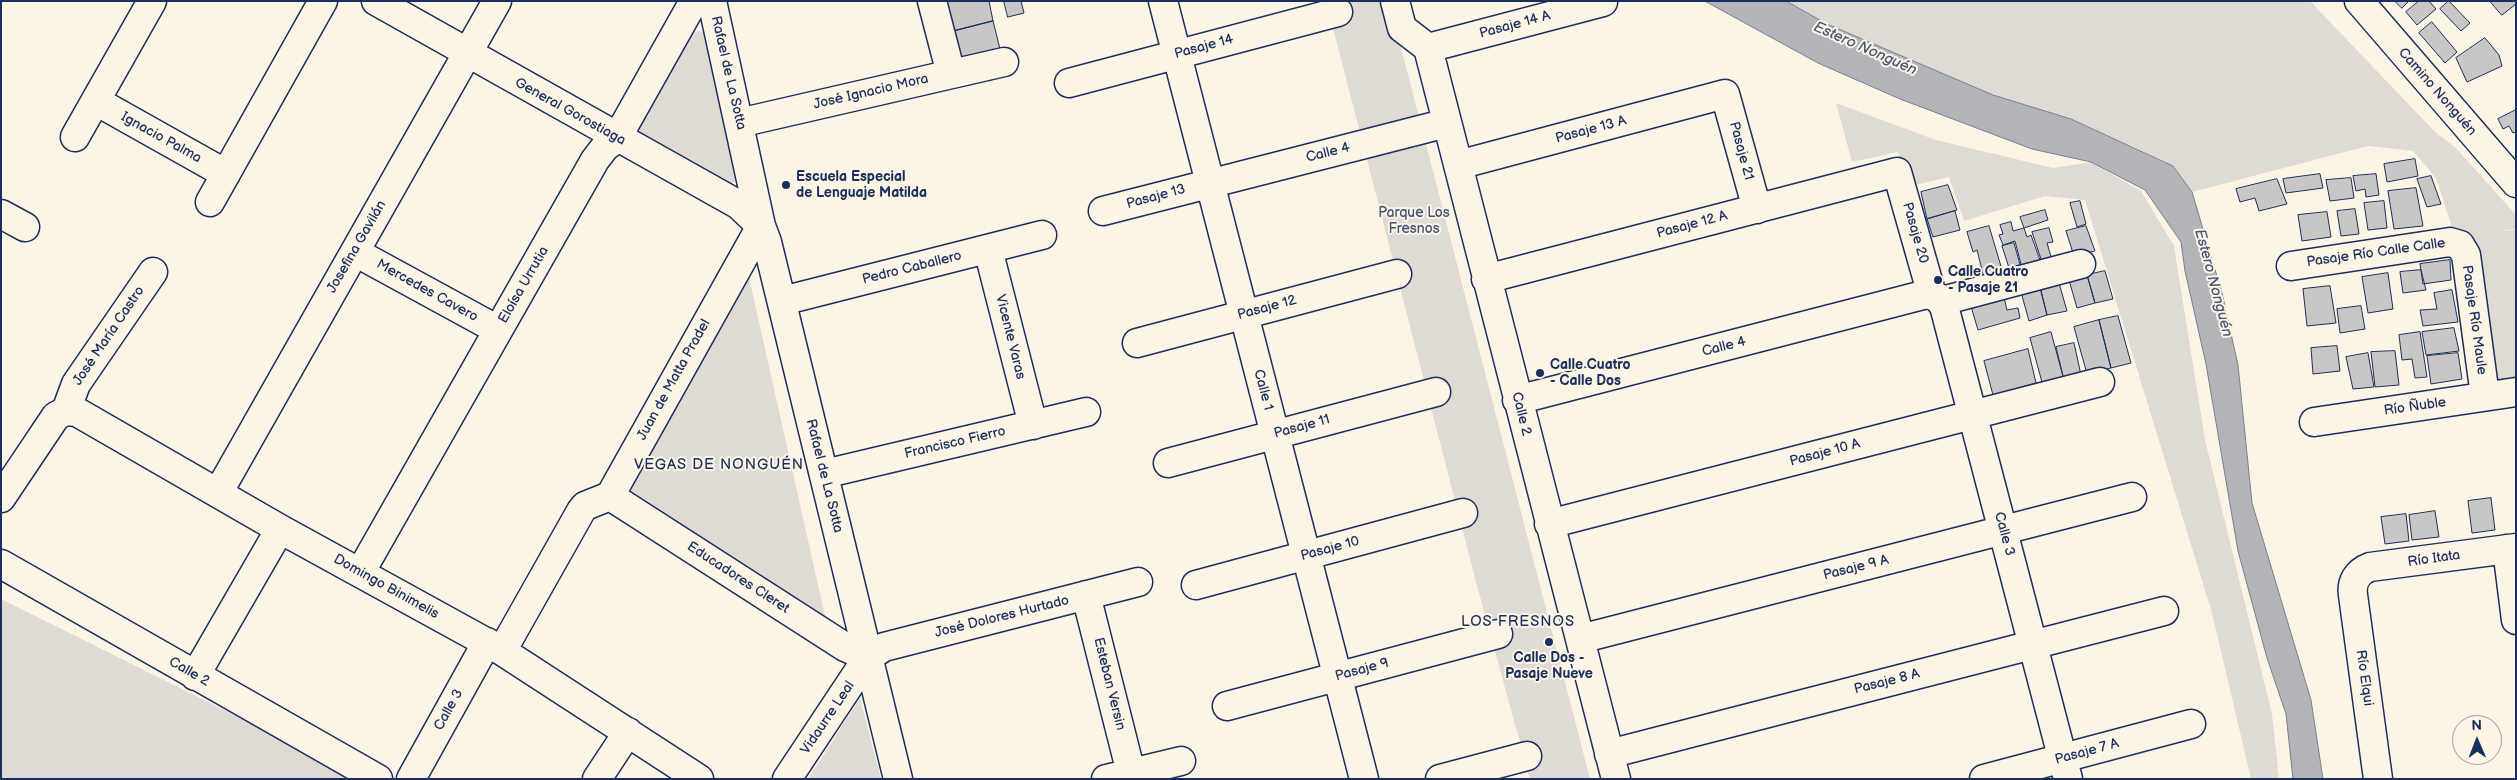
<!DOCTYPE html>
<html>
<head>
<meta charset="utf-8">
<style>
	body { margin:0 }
	#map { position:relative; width:2517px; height:780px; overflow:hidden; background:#fcf5e5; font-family:"Balsamiq Sans",sans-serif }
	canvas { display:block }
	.frame { position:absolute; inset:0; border:2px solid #1b2f5e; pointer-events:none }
	.north { position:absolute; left:2452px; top:715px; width:50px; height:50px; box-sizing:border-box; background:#fcf5e5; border:1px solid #a2a6af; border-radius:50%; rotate:359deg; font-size:14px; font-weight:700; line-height:20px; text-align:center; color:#1b2f5e }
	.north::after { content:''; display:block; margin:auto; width:18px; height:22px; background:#1b2f5e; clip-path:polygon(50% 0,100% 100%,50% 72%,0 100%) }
</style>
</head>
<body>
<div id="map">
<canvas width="2517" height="780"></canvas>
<div class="frame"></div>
<div class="north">N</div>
</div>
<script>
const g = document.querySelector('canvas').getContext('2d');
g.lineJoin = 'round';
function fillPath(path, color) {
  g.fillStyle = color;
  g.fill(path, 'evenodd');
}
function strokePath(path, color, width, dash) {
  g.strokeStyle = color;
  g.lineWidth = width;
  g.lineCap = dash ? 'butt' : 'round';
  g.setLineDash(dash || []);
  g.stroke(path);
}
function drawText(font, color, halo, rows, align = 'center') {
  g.font = font + ' "Balsamiq Sans",sans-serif';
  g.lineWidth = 4;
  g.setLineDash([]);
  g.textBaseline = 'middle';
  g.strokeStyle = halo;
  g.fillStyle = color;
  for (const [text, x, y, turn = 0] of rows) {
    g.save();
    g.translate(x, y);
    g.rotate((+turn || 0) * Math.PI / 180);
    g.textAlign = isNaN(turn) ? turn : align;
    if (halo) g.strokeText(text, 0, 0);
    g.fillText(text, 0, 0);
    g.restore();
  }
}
const green = new Path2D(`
	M1326,1H1389L1590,779H1530L1476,582Z
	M1786,1H2310L2435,132L2456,148L2516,215V229L2498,231L2516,230V383L2496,382L2471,237L2468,233H2454L2436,178L2413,151L2368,146L2192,192L2173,166L2138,149L2071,119L1993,95L1827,24Z
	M701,31L708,37L740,177L728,186L638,135L635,125L690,33Z
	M1836,103L1936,140L2053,168L2091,162L2141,191L2174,246L2205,440L2272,714L2279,779H2251L2212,613L2085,200L2045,196L1964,221L1949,177L1907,187L1898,152L1852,162Z
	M748,273L827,625L625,492Z
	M1,599L363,779H1Z
	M860,698L881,779H808Z`);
const water = new Path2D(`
	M1705,1H1786L1827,24L1993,95L2071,119L2173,166L2192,192L2222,293L2238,365L2252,503L2311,700L2323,779H2293L2286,714L2267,658L2238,551L2206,364L2185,271L2181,242L2145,190L2091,162L2032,149L1900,99L1818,63Z`);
const building = new Path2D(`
	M946,1H989L993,21L954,31Z
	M1004,1H1021L1024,13L1008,17Z
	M2395,1H2409L2402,8Z
	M2419,1H2429L2436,9L2417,25L2406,12Z
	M2449,1L2470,23L2461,31L2440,9Z
	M2490,1H2516V4L2502,15Z
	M993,21L1000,49L961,59L954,31Z
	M2432,22L2457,52L2445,63L2419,33Z
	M2485,38L2499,55L2502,66L2467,82L2456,58Z
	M2516,110V132L2513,133L2509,126L2503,129L2498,119Z
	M2415,159L2418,176L2387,182L2384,164Z
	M2320,174L2323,188L2286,193L2283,179Z
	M2376,174L2379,195L2366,197L2365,189L2356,191L2353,176Z
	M2431,176L2441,204L2427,207L2417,179Z
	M2351,178L2354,198L2330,201L2326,180Z
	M2277,179L2287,204L2259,211L2255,198L2240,202L2236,189Z
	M1948,185L1957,210L1927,219L1921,192Z
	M2416,188L2423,226L2394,229L2388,191Z
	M2080,201L2086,224L2077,227L2070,203Z
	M2384,201L2387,228L2368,230L2364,203Z
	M2355,209L2359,234L2341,236L2337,211Z
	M2045,210L2048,220L2024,228L2020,217Z
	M1955,211L1960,230L1933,237L1927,219Z
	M2327,212L2331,237L2302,241L2298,215Z
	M2011,222L2013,231L2024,228L2027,237L2031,235L2041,263L2022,268L2015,241L2003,245L1999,235L2003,234L2000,225Z
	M1989,226L2003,273L1984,278L1977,250L1973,252L1967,232Z
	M2086,226L2095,251L2074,256L2066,231Z
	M2049,228L2053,242L2047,243L2052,260L2042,262L2032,232Z
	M2014,243L2021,268L2010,271L2002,246Z
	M2450,260L2451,280L2423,284L2420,264Z
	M2421,270L2426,290L2403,293L2400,272Z
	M2105,271L2113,299L2095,303L2087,275Z
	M2388,273L2393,309L2368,313L2362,277Z
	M2087,275L2095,303L2077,308L2069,280Z
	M2059,283L2067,311L2047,315L2040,287Z
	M2330,286L2336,323L2307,326L2303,289Z
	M2040,287L2047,315L2029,321L2021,292Z
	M2452,290L2458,322L2423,326L2420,310L2437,309L2434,293Z
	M2003,293L2007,310L2018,308L2020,318L1978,330L1970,303Z
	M2361,306L2365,329L2340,333L2337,309Z
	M2118,316L2131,363L2111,368L2099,320Z
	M2099,320L2111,368L2087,374L2074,327Z
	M2454,328L2459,351L2426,355L2422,332Z
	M2051,332L2064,380L2043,386L2030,338Z
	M2420,332L2427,377L2415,378L2412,359L2402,360L2399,335Z
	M2074,343L2081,375L2064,380L2056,347Z
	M2337,346L2340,371L2313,374L2311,348Z
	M2028,349L2036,383L1993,395L1984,361Z
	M2395,351L2399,385L2375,387L2371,352Z
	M2368,353L2374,387L2353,389L2346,357Z
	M2458,353L2462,379L2431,384L2427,356Z
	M2491,498L2495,530L2472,533L2468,501Z
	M2435,511L2439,537L2412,540L2409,515Z
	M2406,514L2409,541L2385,544L2381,517Z`);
const minor = new Path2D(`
	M376,1L739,205L761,226
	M712,1L761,226L767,242L898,779
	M932,1L951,74
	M1163,1L1364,779
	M1395,1L1402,28L1428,48
	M1428,48L1616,779
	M1428,48L1603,2
	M1069,83L1338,12
	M96,101L226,174
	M739,123L1004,62
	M75,137L152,1
	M1458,165L1725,94L1757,209
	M210,202L323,1
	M1103,211L1447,123
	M1,214L25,227
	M988,249L1033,425
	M355,252L498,330
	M2291,266L2450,242L2460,245L2466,255L2485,396
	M1486,279L1897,172L1932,295
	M782,301L1042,235
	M1942,301L2081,264
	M1137,343L1397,274
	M1517,400L1927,294L1937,297L1944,306L2068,779
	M66,411L76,384L153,272
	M2314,422L2516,392
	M1168,463L1436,392
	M824,474L1086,412
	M218,493L497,1
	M610,496L845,647L868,657
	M1,498L56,416L66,411L77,412L280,529L502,651L699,779
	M1549,524L2100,382
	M2507,549L2516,620
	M1,564L378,779
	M360,573L595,160L605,147L617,138L694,1
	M1196,585L1463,513
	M1086,595L1131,773
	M1580,639L2132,497
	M502,651L581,511L585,506L610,496L761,226
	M195,676L280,529
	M1227,706L1498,634
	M1609,754L2164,611
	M411,779L487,642
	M597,779L628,732
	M787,779L868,657L884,647L1138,582
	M1106,779L1181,761
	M1440,779L1527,756
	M1984,779L2191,724
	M2378,779L2353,595C2351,582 2357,572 2370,567L2516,548`);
const major = new Path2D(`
	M2359,1L2516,183`);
const markers = [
	[786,185,5,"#1b2f5e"],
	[1938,280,5,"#1b2f5e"],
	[1540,373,5,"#1b2f5e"],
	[1549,642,5,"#1b2f5e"]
];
const streetNames = [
	["Pasaje 14 A",1515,25,-15],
	["Pasaje 14",1204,47,-15],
	["Rafael de La Sotta",728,73,77],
	["José Ignacio Mora",871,92,-13],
	["Camino Nonguén",2437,92,49],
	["General Gorostiaga",570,112,29],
	["Pasaje 13 A",1591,130,-15],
	["Ignacio Palma",161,138,29],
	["Pasaje 21",1741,151,75],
	["Calle 4",1328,153,-14],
	["Pasaje 13",1156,197,-15],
	["Pasaje 12 A",1692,225,-15],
	["Pasaje 20",1915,233,74],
	["Josefina Gavilán",357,247,-60],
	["Pasaje Río Calle Calle",2376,253,-8],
	["Pedro Caballero",912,268,-14],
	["Eloísa Urrutia",524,285,-60],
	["Mercedes Cavero",427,291,29],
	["Pasaje 12",1267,308,-15],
	["Pasaje Río Maule",2474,320,82],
	["José María Castro",109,336,-56],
	["Vicente Varas",1010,337,76],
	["Calle 4",1724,347,-14],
	["Juan de Matta Pradel",674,380,-61],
	["Calle 1",1263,390,75],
	["Río Ñuble",2415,407,-8],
	["Calle 2",1521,414,76],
	["Pasaje 11",1302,427,-15],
	["Francisco Fierro",955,443,-13],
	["Pasaje 10 A",1825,453,-15],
	["Rafael de La Sotta",824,476,76],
	["Calle 3",2004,534,75],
	["Pasaje 10",1330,549,-15],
	["Río Itata",2434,559,-8],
	["Pasaje 9 A",1856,568,-14],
	["Educadores Cleret",738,578,33],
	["Domingo Binimelis",386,587,29],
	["José Dolores Hurtado",1002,617,-14],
	["Pasaje 9",1362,670,-15],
	["Calle 2",189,672,30],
	["Río Elqui",2364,678,82],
	["Pasaje 8 A",1887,682,-14],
	["Esteban Versin",1109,684,76],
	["Calle 3",449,710,-61],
	["Vidaurre Leal",828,718,-56],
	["Pasaje 7 A",2087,752,-15]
];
const poiNames = [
	["Escuela Especial",796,177],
	["de Lenguaje Matilda",796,193],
	["Calle Cuatro",1948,272],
	["- Pasaje 21",1948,288],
	["Calle Cuatro",1550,365],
	["- Calle Dos",1550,381],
	["Calle Dos -",1549,658,"center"],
	["Pasaje Nueve",1549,674,"center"]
];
const parkNames = [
	["Parque Los",1414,213],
	["Fresnos",1414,229]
];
const waterNames = [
	["Estero Nonguén",1865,49,24],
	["Estero Nonguén",2213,283,75]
];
const neighbourhoodNames = [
	["VEGAS DE NONGUÉN",719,465],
	["LOS FRESNOS",1518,622]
];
fillPath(green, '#dfdbd4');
fillPath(water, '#b2b4b8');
strokePath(water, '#767f94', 1);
fillPath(building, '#c8c7c6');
strokePath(building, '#1b2f5e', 1);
strokePath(minor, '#1b2f5e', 31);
strokePath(major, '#1b2f5e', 31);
strokePath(minor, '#fcf5e5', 28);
strokePath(major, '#fcf5e5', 28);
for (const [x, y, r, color] of markers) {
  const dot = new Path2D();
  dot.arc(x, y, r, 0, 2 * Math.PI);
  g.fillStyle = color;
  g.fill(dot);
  strokePath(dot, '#fcf5e5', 2);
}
drawText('14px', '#1b2f5e', '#fcf5e5', streetNames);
drawText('bold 14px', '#1b2f5e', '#fcf5e5', poiNames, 'left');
drawText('14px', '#425176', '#fcf5e5', parkNames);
drawText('italic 15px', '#485779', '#fcf5e5', waterNames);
g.letterSpacing = '1px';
drawText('15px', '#1b2f5e', '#fcf5e5', neighbourhoodNames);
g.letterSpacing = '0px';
</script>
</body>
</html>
